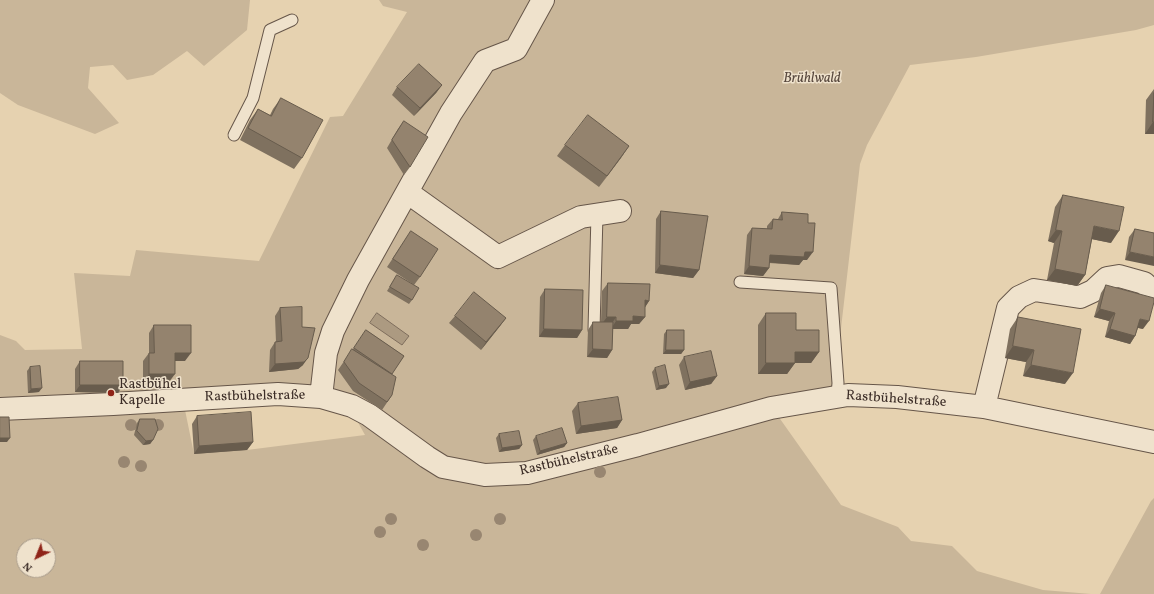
<!DOCTYPE html>
<html>
<head>
<meta charset="utf-8">
<style>
	body { margin:0 }
	#map { position:relative; width:1154px; height:594px; overflow:hidden; background:#e6d2b0; font-family:Vollkorn,serif }
	canvas { display:block }
	.north { position:absolute; left:16px; top:538px; width:40px; height:40px; box-sizing:border-box; background:#efe2cc; border:1px solid #a79a8a; border-radius:50%; rotate:223deg; font-size:11px; font-weight:700; line-height:16px; text-align:center; color:#3c2d27 }
	.north::after { content:''; display:block; margin:auto; width:14px; height:18px; background:#8f2418; clip-path:polygon(50% 0,100% 100%,50% 72%,0 100%) }
</style>
</head>
<body>
<div id="map">
<canvas width="1154" height="594"></canvas>
<div class="north">N</div>
</div>
<script>
const g = document.querySelector('canvas').getContext('2d');
g.lineJoin = 'round';
function fillPath(path, color) {
  g.fillStyle = color;
  g.fill(path, 'evenodd');
}
function strokePath(path, color, width, dash) {
  g.strokeStyle = color;
  g.lineWidth = width;
  g.lineCap = dash ? 'butt' : 'round';
  g.setLineDash(dash || []);
  g.stroke(path);
}
function drawText(font, color, halo, rows, align = 'center') {
  g.font = font + ' Vollkorn,serif';
  g.lineWidth = 3;
  g.setLineDash([]);
  g.textBaseline = 'middle';
  g.strokeStyle = halo;
  g.fillStyle = color;
  for (const [text, x, y, turn = 0] of rows) {
    g.save();
    g.translate(x, y);
    g.rotate((+turn || 0) * Math.PI / 180);
    g.textAlign = isNaN(turn) ? turn : align;
    if (halo) g.strokeText(text, 0, 0);
    g.fillText(text, 0, 0);
    g.restore();
  }
}
const green = new Path2D(`
	M0,0H250L247,30L204,66L187,51L153,75L127,80L113,65L90,67L88,88L119,123L95,134L18,105L0,93Z
	M379,0H1154V25L1136,30L976,57L910,65L867,145L860,164L832,406L778,416L841,505L898,527L911,541L952,546L977,571L1043,590L1091,594H0V335L16,341L25,350L82,349L74,273L130,276L136,250L259,261L330,117L343,116L407,12L383,6ZM267,404L333,406L355,417L365,435L247,450L194,454L185,410ZM24,546H48V570H24Z
	M1154,498V594H1100L1151,501Z`);
const water = new Path2D(`
	M377,313L409,336L402,345L370,323Z`);
const lane = new Path2D(`
	M234,135L253,98L270,30L292,20
	M740,282L831,288L838,383L837,396
	M594,330L597,214`);
const street = new Path2D(`
	M407,192L498,257L581,217L620,211
	M321,397L326,353L333,331L358,280L451,113L485,61L516,49L543,0
	M984,407L1008,308L1019,297L1034,290L1080,297L1093,291L1107,278L1119,276L1144,283L1154,292
	M0,409L113,404L278,394L321,397L352,406L369,415L427,457L443,467L485,475L527,473L638,445L771,408L848,395L897,397L984,407L1154,442`);
const trees = [
	[131,425],
	[158,425],
	[124,462],
	[141,466],
	[600,472],
	[391,519],
	[500,519],
	[380,532],
	[476,535],
	[423,545]
];
const wall = new Path2D(`
	M442,85L436,93L414,116L392,95L397,87Z
	M1154,89V134H1145L1146,100Z
	M281,98L302,158L294,169L240,140L250,120L258,109L270,115L273,109Z
	M404,121L410,167L404,175L387,148L398,129Z
	M565,145L629,146L599,187L557,156Z
	M1063,195L1111,243L1092,239L1085,275L1077,286L1047,280L1054,243L1048,241L1055,207Z
	M661,211L699,270L693,278L655,273L656,219Z
	M782,212L808,223L807,260H803L799,265L769,263V268L763,276L744,274L747,235L752,228L767,229V226L773,219H778Z
	M1135,229L1154,233L1125,260L1129,237Z
	M411,231L420,277L414,285L387,267Z
	M397,275L412,300L409,304L387,291Z
	M608,283L649,301L645,307V317L639,324H631L628,329H613L612,350L607,358L587,357L588,330L593,322H601L602,291Z
	M1106,285L1143,329L1138,328L1135,336L1130,344L1105,337L1109,321L1094,317L1101,293Z
	M545,289L582,330L577,338L539,337L540,297Z
	M280,308L303,365L298,369L269,372L270,350L275,342H276L275,316Z
	M766,313L796,330L819,352L811,363H795L787,374H758V325Z
	M455,316L506,318L500,326L481,350L449,323Z
	M1018,317L1065,384L1023,376L1026,362L1005,358L1010,329Z
	M154,325L185,361H175L169,382H143V361L149,353V333Z
	M366,330L404,356L391,374L392,395L382,410L353,391L338,370L347,357L352,349H353Z
	M667,330L684,350L681,354H663L664,334Z
	M684,357L717,376L711,384L685,390L679,365Z
	M80,361L118,393L75,392V369Z
	M30,367L39,392L28,393L27,371Z
	M655,368L666,388L656,390L652,372Z
	M578,403L622,420L617,428L576,434L572,411Z
	M197,416L253,442L247,450L194,454L192,424Z
	M140,419L153,440L150,444L143,445L134,435L137,423Z
	M499,434L522,445L519,449L499,452L496,438Z
	M536,436L567,443L564,447L537,455L533,440Z`);
const shadedWall = new Path2D(`
	M442,85L436,93L414,116L420,108Z
	M1153,122H1154V134H1145Z
	M629,146L621,158L599,187L607,176Z
	M1094,226L1119,231L1111,243L1086,238Z
	M1056,230L1062,231L1054,243L1048,241Z
	M805,252H813L807,260H803L799,265L764,262L770,255Z
	M1130,252L1154,257V266L1125,260Z
	M660,265L699,270L693,278L655,273Z
	M749,266L769,268L763,276L744,274Z
	M1055,269L1085,275L1077,286L1047,280Z
	M645,300L649,301L644,309Z
	M1100,309L1115,313L1109,321L1094,317Z
	M633,316L645,317L639,324H631L628,329H611L616,321Z
	M607,317H616L611,325H601Z
	M506,318L500,326L481,350L486,342Z
	M1140,319L1149,321L1143,329L1135,327Z
	M544,329L582,330L577,338L539,337Z
	M1110,329L1135,336L1130,344L1105,337Z
	M1013,346L1034,350L1026,362L1005,358Z
	M593,349L612,350L607,358L587,357Z
	M666,350H684L681,354H663Z
	M795,352H819L811,363H795L787,374H758L766,363Z
	M175,353H191L185,361H169Z
	M308,358L303,365L298,369L269,372L275,364Z
	M1031,365L1073,373L1065,384L1023,376Z
	M149,374H175L169,382H143Z
	M717,376L711,384L685,390L690,382Z
	M669,384L666,388L656,390L659,386Z
	M80,385H123L118,393L75,392Z
	M42,388L39,392L28,393L31,389Z
	M622,420L617,428L576,434L581,426Z
	M0,438H10L7,442H0Z
	M153,440L150,444L143,445L146,441Z
	M253,442L247,450L194,454L199,446Z
	M567,443L564,447L537,455L540,451Z
	M522,445L519,449L499,452L502,448Z`);
const building = new Path2D(`
	M419,64L442,85L420,108L397,87Z
	M1154,93V122H1153Z
	M281,98L323,120L302,158L248,128L258,109L271,116Z
	M588,115L629,146L607,176L565,145Z
	M404,121L428,137L410,167L392,140Z
	M1063,195L1124,207L1119,231L1094,226L1085,275L1055,269L1062,231L1056,230Z
	M661,211L708,216L699,270L660,265Z
	M782,212L808,214V223H815L813,252H805L804,257L770,255L769,268L749,266L752,228L772,229L773,219L782,220Z
	M1135,229L1154,233V257L1130,252Z
	M411,231L438,249L420,277L393,259Z
	M397,275L419,288L412,300L390,287Z
	M608,283L650,284L649,301L645,300V317L633,316V321H616V317H607Z
	M1106,285L1154,298V302L1149,321L1140,319L1135,336L1110,329L1115,313L1100,309Z
	M545,289L583,290L582,330L544,329Z
	M474,292L506,318L486,342L455,316Z
	M302,307V327L315,328L308,358L304,362L275,364V342L282,341L280,308Z
	M766,313H796V330H819V352H795V363H766Z
	M1018,317L1081,329L1073,373L1031,365L1034,350L1013,346Z
	M593,322H613L612,350L593,349Z
	M154,325H191V353H175V374H149V353H154Z
	M366,330L404,356L392,374L354,348Z
	M667,330H684V350H666Z
	M352,349L396,377L392,395L387,402L359,383L344,362Z
	M711,351L717,376L690,382L684,357Z
	M80,361H123V385H80Z
	M665,365L669,384L659,386L655,368Z
	M40,366L42,388L31,389L30,367Z
	M618,397L622,420L581,426L578,403Z
	M251,412L253,442L199,446L197,416Z
	M0,417H9L10,438H0Z
	M140,419H155L158,429L153,440L146,441L137,431Z
	M562,428L567,443L540,451L536,436Z
	M519,431L522,445L502,448L499,434Z`);
const markers = [
	[111,393,4,"#8f2418"]
];
const parkNames = [
	["Brühlwald",812,79]
];
const poiNames = [
	["Rastbühel",119,385],
	["Kapelle",119,401]
];
const streetNames = [
	["Rastbühelstraße",255,397,-1],
	["Rastbühelstraße",896,400,4],
	["Rastbühelstraße",569,461,-13]
];
fillPath(green, '#c9b699');
fillPath(water, '#ac9a81');
strokePath(water, '#7f6e5d', 1);
strokePath(lane, '#665649', 13);
strokePath(street, '#665649', 24);
strokePath(lane, '#efe2cc', 11);
strokePath(street, '#efe2cc', 22);
g.fillStyle = '#988671';
for (const [x, y] of trees) {
  g.beginPath();
  g.arc(x, y, 6, 0, 2 * Math.PI);
  g.fill();
}
fillPath(wall, '#7f715f');
fillPath(shadedWall, '#685c4d');
fillPath(building, '#94836e');
strokePath(building, '#685c4d', 1);
for (const [x, y, r, color] of markers) {
  const dot = new Path2D();
  dot.arc(x, y, r, 0, 2 * Math.PI);
  g.fillStyle = color;
  g.fill(dot);
  strokePath(dot, '#efe2cc', 1.5);
}
drawText('italic 14px', '#58483e', '#efe2cc', parkNames);
drawText('14px', '#3c2d27', '#efe2cc', poiNames, 'left');
drawText('14px', '#3c2d27', '#efe2cc', streetNames);
</script>
</body>
</html>
